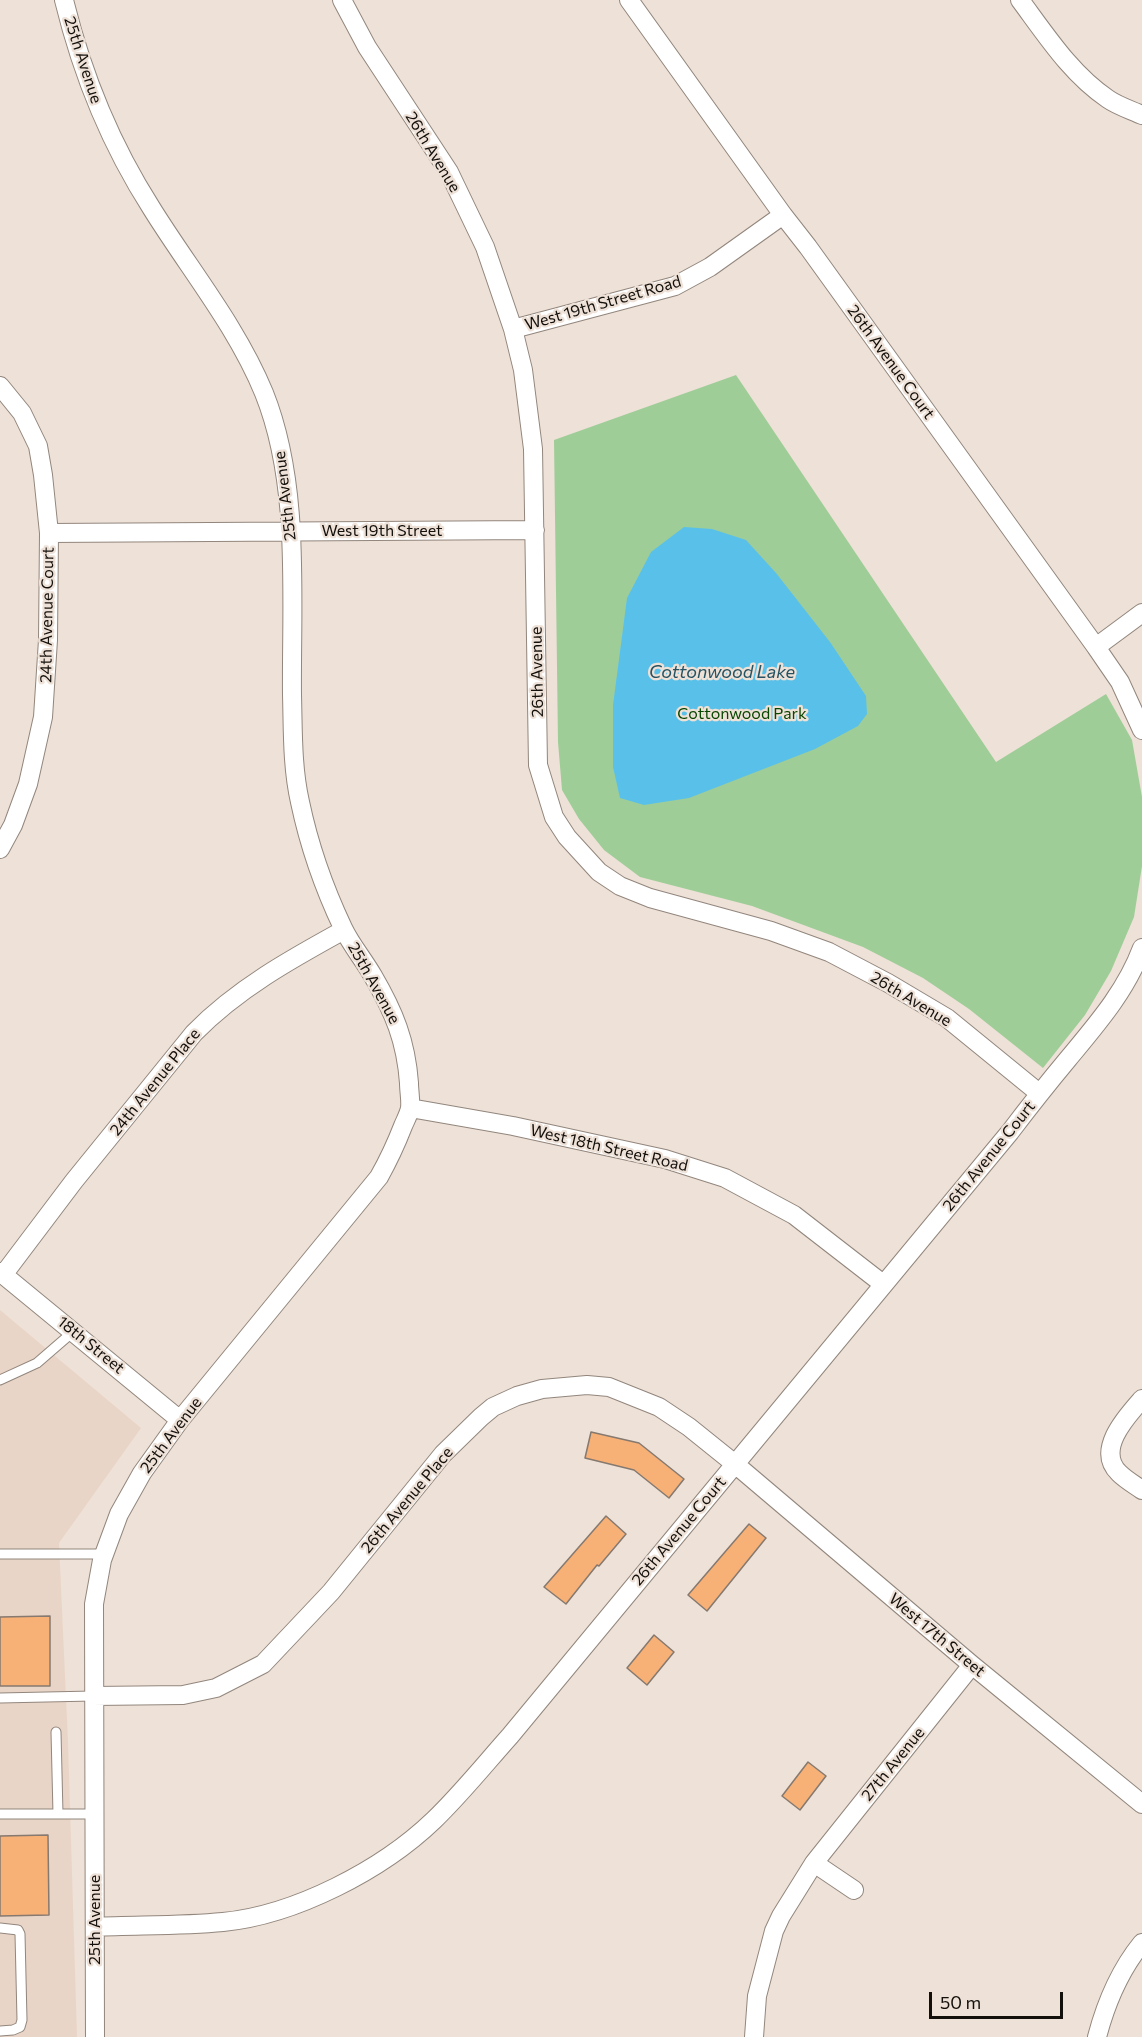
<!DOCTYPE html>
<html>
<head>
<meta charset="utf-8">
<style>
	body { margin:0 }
	#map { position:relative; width:1142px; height:2037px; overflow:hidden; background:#eee1d7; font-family:Commissioner,sans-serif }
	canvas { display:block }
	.scale { position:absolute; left:929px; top:1992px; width:134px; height:27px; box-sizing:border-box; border:3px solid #130f0b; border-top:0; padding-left:8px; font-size:18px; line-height:21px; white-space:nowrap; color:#130f0b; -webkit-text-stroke:4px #eee1d7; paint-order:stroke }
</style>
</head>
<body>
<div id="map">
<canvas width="1142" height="2037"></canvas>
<div class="scale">50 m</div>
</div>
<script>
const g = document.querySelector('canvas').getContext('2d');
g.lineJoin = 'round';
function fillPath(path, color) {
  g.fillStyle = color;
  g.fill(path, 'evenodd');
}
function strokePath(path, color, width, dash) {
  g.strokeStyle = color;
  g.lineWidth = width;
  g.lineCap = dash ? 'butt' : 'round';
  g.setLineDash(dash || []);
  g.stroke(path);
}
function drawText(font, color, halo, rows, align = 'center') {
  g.font = font + ' Commissioner,sans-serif';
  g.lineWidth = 4.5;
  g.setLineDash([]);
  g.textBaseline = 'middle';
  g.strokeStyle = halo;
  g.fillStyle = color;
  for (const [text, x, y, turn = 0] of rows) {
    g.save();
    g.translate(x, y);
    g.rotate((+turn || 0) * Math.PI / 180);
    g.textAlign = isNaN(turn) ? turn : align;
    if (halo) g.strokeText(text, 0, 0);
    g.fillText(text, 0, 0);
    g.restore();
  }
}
const built = new Path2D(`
	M0,1310L141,1428L59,1543L68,1742L77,2037H0Z`);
const green = new Path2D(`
	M736,375L996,762L1106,694L1132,740L1142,797V866L1134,917L1111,971L1085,1015L1043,1068L969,1009L923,978L863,947L752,906L640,877L604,850L579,819L562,790L558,742L554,440Z`);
const water = new Path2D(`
	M684,527L712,529L746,540L776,573L830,642L866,696L867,714L858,726L815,749L689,798L644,805L620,798L613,767V705L627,598L651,552Z`);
const building = new Path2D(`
	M591,1432L639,1443L684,1479L669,1498L634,1470L585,1458Z
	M606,1516L626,1534L599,1566L597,1565L566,1604L544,1587Z
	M749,1524L766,1538L707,1611L688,1595Z
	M50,1616V1686H0V1617Z
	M654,1635L674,1652L647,1685L627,1668Z
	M808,1762L826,1776L800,1810L782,1796Z
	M48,1835L49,1915L0,1916V1836Z`);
const service = new Path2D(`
	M0,1380L37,1363L74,1331
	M0,1554H105
	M0,1698L93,1696
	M56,1732L58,1814
	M0,1814H94
	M0,1928L18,1930L20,1934L22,2020L20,2027L13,2030L0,2031`);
const minor = new Path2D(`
	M64,0C82,74 111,145 152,209C190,270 237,327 264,393C301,485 291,598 292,695C293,730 292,767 300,802C309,845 324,888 343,928C351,945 364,960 373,976C394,1012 406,1041 409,1083C409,1091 411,1101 410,1108C409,1114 405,1121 403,1126C396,1144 388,1161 379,1177L180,1420L142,1473L119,1514L102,1560L94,1604L95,2037
	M342,0L367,47L449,172L485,247L513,329L523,370L533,449L538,765L554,817L567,837L599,872L620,886L650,898L771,931L829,952L888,983L947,1018L1039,1093
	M629,0L783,215L808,247L1096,647L1120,682L1142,730
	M1020,0C1046,35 1071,74 1108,99C1118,106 1131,110 1142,115
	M513,329L675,286L710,267L783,215
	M0,386L22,413L38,446L43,475L49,533L48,640L43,717L28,784L13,825L0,849
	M49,533L535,530
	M1096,647L1142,613
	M410,1108L513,1126L665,1159L725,1178L794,1215L883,1284
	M0,1272L180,1420
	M3,1275L74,1181L194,1033C237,989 291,959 344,930
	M1142,1399C1127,1416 1095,1450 1119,1473C1126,1480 1135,1485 1142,1490
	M93,1696L183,1695L216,1688L263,1664L331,1592L443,1454L481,1417L493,1407L517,1396L542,1389L587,1385L609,1387L659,1407L689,1427L735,1464L972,1665L1142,1804
	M814,1863L854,1890
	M95,1927C138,1925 181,1926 223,1922C295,1915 382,1870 434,1820C461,1794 485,1764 510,1736L1010,1132C1029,1107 1048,1083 1068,1059C1097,1024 1126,991 1142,948
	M754,2037L757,1996L774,1931L781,1916L814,1863L972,1665
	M1097,2037C1106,2003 1120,1970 1142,1943`);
const streetNames = [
	["25th Avenue",83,60,72],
	["26th Avenue",433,152,59],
	["West 19th Street Road",603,303,-16],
	["26th Avenue Court",891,362,54],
	["25th Avenue",285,496,-97],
	["West 19th Street",382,531],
	["24th Avenue Court",47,615,-89],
	["26th Avenue",537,672,-91],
	["25th Avenue",374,983,61],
	["26th Avenue",911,999,31],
	["24th Avenue Place",155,1082,-51],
	["West 18th Street Road",609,1148,13],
	["26th Avenue Court",989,1156,-51],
	["18th Street",91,1345,39],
	["25th Avenue",171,1435,-53],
	["26th Avenue Place",407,1500,-50],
	["26th Avenue Court",679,1531,-50],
	["West 17th Street",937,1635,40],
	["27th Avenue",893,1764,-51],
	["25th Avenue",95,1920,-90]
];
const parkNames = [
	["Cottonwood Park",742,714]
];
const waterNames = [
	["Cottonwood Lake",722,672]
];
fillPath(built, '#e9d5c7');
fillPath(green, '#9fcd98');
fillPath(water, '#59c1e9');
fillPath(building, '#f7b076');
strokePath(building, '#857970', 1.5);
strokePath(service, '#92867d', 11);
strokePath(minor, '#92867d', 20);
strokePath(service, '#fff', 9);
strokePath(minor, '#fff', 18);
drawText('16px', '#130f0b', '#eee1d7', streetNames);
drawText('16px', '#094601', '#eee1d7', parkNames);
drawText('italic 18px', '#265364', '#eee1d7', waterNames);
</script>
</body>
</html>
